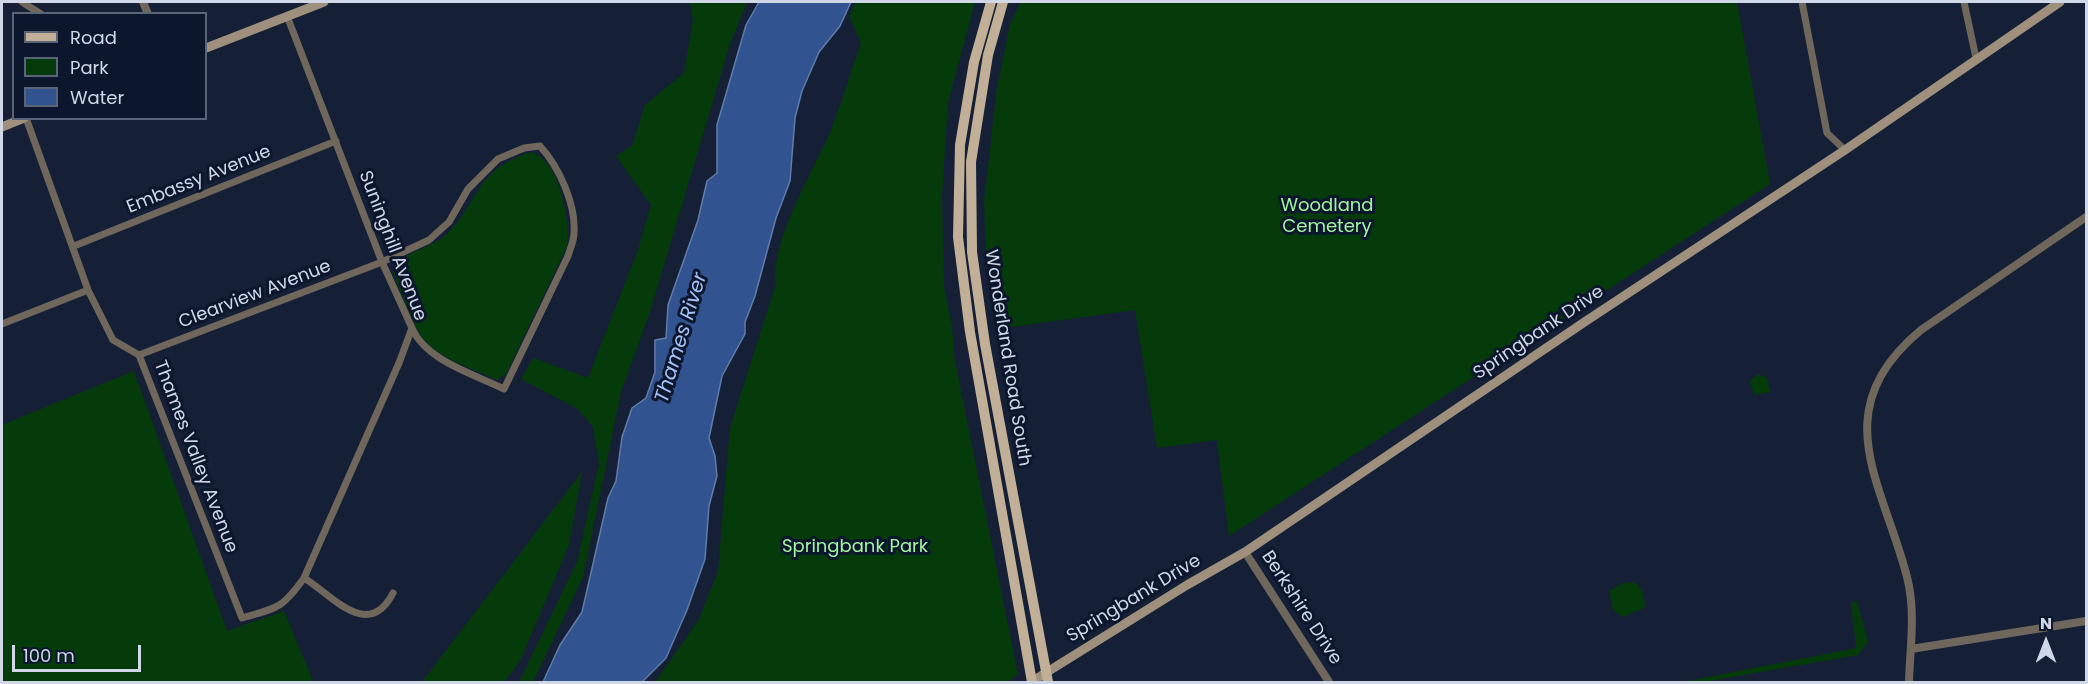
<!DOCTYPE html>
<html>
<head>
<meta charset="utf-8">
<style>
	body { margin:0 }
	#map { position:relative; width:2088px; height:684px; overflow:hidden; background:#152037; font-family:Poppins,sans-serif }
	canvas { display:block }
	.frame { position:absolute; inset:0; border:3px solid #d0d8e8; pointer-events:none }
	.legend { position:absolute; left:12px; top:12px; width:195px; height:108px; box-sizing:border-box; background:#0c162c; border:2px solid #5a6477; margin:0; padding:8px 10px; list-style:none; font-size:18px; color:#d0d8e8 }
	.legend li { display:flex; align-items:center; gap:12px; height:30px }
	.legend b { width:30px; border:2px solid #5a6477 }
	.north { position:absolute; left:2016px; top:612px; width:60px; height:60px; -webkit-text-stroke:4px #0c162c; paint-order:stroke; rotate:0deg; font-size:16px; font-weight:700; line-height:24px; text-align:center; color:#d0d8e8 }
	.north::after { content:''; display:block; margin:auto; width:21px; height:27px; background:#d0d8e8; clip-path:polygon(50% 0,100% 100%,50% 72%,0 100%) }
	.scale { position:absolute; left:12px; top:645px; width:129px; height:27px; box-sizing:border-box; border:3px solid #d0d8e8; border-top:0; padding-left:8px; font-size:18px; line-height:21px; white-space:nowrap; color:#d0d8e8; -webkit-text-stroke:4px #0c162c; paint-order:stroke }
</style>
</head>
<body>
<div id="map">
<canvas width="2088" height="684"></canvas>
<div class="frame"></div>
<ul class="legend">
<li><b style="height:8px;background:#c1af97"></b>Road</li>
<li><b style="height:16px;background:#053b0a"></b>Park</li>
<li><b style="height:16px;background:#315490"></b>Water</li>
</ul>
<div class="north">N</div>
<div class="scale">100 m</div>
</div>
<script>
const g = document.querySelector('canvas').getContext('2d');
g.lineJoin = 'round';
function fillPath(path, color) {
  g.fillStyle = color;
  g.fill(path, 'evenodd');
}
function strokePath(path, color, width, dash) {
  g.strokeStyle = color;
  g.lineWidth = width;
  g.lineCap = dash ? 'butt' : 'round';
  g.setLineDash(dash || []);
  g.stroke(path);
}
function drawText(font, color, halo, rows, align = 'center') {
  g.font = font + ' Poppins,sans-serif';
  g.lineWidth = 6;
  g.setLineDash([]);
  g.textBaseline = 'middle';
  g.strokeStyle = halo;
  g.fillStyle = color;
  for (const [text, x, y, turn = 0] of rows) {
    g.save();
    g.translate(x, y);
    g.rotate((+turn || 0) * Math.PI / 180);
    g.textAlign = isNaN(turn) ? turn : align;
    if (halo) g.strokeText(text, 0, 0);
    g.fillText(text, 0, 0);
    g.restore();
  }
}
const green = new Path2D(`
	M690,2H747L730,44L650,312L621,392L583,577L533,682H519L577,562L599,464L593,427L578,409L521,379L533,358L588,378L638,250L651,205L616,156L632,146L645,105L684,73L693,20Z
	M856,2H975L948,103L942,196L944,288L952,326L954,356L1018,675L1007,682H655L698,621L718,572L730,428L776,284C769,244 815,168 831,130C842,101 851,71 861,43L849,16Z
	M1021,2H1737L1770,184L1229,536L1217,440L1157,448L1135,310L997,329L987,270L984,201L997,88L1010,24Z
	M532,152C560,162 570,219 567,246L506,374L497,380C472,368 434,358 419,332C408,314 401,292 393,273C398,251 433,249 448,233C482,197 476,169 532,152Z
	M134,371L227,631L284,611L311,676V682H2V425Z
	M1758,374L1767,378L1770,392L1754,395L1750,381Z
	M582,472L569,545L520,661L506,680L504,682H422Z
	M1625,582L1636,583L1642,590L1646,607L1623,617L1613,610L1609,591Z
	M1857,601L1868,642L1858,655L1704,682H1682L1856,648L1851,603Z`);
const water = new Path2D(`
	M759,2H851L840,26L819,52L802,91L795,118L790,181L776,218L755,296L745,322V334L722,376L709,438L715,456L717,476L709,506L705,559L687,610L666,658L642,682H543L560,645L582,612L608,498L616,481L622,437L632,408L646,398L655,372V340L666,338L668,305L698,220L707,181L717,173V125L746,25Z`);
const minor = new Path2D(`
	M22,2L41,14
	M1802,2L1827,133L1845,150
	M1964,2L1976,58
	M26,118L88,290L113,340L139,355L242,618C277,608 282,609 304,578L399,363L412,328L382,262L287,16
	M74,246L336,141
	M2,324L88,290
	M139,355L382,262L429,240L449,222L468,189L498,159L524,148L540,146C559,167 576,204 574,233C574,241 570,249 568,256L504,389C474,374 426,361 412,328
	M304,578C331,594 368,642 393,593`);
const tertiary = new Path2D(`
	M143,2L148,14
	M1245,552L1329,682
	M1911,649L2086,621
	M1909,682C1910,648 1916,611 1907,577C1883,483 1824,410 1921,330L2086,217`);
const secondary = new Path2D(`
	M206,48L324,2
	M2,127L24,118
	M1031,682L1187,585L1245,552L1586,321L1845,150L2060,2`);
const primary = new Path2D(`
	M991,2L974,62L960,145L958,237L970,332L1032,682
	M1003,2L988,55L971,162L972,252L985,344L1048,682`);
const streetNames = [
	["Embassy Avenue",199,180,-22],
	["Suninghill Avenue",392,246,69],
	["Clearview Avenue",255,295,-21],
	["Springbank Drive",1539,333,-34],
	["Wonderland Road South",1007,358,81],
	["Thames Valley Avenue",195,457,69],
	["Springbank Drive",1134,599,-31],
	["Berkshire Drive",1301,608,57]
];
const parkNames = [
	["Woodland",1327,206],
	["Cemetery",1327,227],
	["Springbank Park",855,547]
];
const waterNames = [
	["Thames River",682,338,-73]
];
fillPath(green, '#053b0a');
fillPath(water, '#315490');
strokePath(water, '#617caa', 1.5);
strokePath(minor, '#70675c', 7);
strokePath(tertiary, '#70675c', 8);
strokePath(secondary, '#9e907d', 9);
strokePath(primary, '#c1af97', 10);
drawText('18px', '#d0d8e8', '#0c162c', streetNames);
drawText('18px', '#a2f4a1', '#0c162c', parkNames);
drawText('italic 20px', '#a4c4f9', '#0c162c', waterNames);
</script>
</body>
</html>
